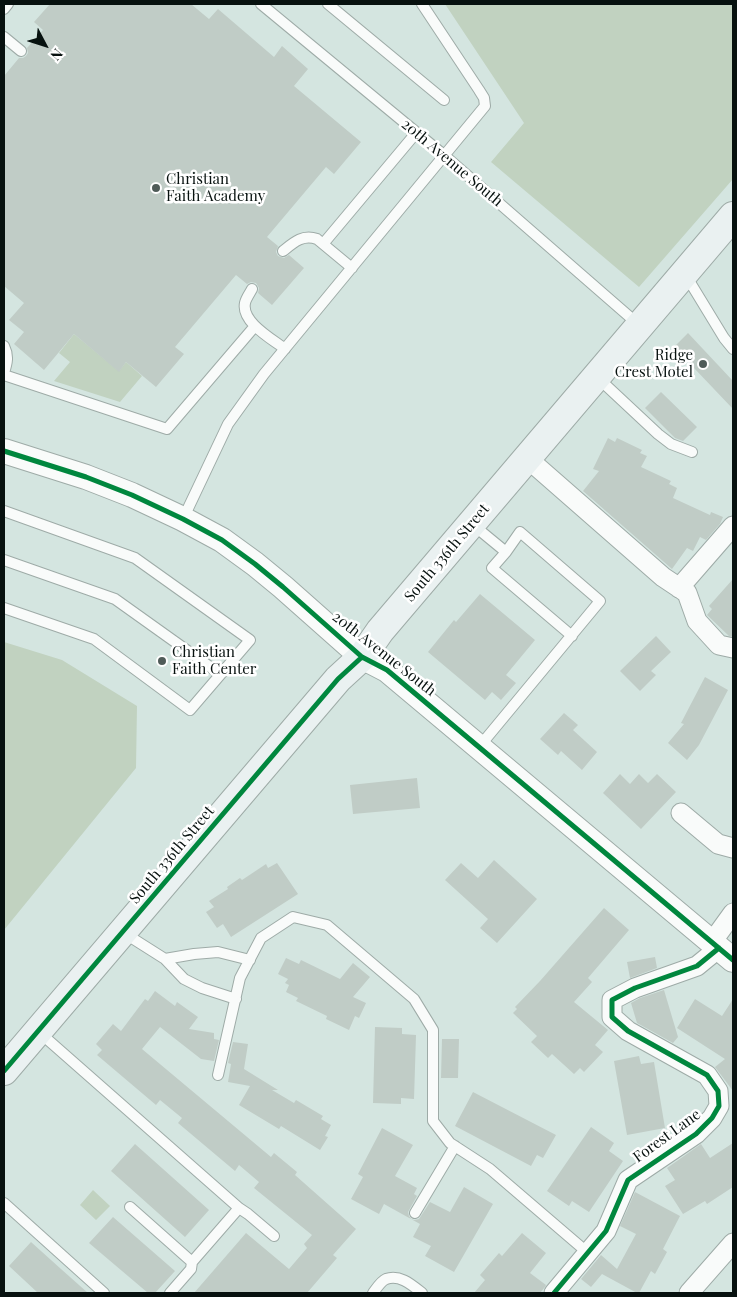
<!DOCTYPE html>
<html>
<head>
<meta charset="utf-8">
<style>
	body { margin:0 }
	#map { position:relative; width:737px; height:1297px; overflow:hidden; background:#d4e5e0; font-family:"Playfair Display",serif }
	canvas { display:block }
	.frame { position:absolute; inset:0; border:5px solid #07110f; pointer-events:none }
	.north { position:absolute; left:20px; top:20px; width:50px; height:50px; -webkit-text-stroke:4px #fff; paint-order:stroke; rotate:130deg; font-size:14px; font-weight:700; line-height:20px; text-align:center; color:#07110f }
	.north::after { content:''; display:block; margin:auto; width:18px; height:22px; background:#07110f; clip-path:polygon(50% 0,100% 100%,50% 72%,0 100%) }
</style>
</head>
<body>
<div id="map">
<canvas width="737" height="1297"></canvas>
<div class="frame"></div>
<div class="north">N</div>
</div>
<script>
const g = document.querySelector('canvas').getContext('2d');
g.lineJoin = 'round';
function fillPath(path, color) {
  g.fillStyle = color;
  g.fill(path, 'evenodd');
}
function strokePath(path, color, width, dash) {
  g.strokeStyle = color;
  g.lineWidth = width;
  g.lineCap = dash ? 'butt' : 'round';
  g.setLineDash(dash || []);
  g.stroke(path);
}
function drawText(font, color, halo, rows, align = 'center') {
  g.font = font + ' "Playfair Display",serif';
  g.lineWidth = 5;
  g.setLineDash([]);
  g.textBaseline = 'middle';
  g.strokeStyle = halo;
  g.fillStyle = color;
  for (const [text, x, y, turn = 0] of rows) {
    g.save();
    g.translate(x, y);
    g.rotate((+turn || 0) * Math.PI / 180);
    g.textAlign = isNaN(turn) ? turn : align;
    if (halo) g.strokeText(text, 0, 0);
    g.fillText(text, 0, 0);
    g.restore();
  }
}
const green = new Path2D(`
	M445,4H733V179L639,287L491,162L524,123Z
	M74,334L119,371L126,362L142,376L120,402L54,381L70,362L59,353Z
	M4,642L62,660L137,706L136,768L4,930Z
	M93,1190L110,1206L96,1220L80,1205Z`);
const building = new Path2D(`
	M50,4H191L209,19L218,9L274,57L282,46L308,69L294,86L361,142L334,174L326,167L267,237L278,246L276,252L278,256L284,258L289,255L304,268L272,305L258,293L259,288L256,283L251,282L247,284L236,275L175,347L184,354L156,387L126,362L119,372L74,334L44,370L14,344L24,332L9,320L24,303L4,286V76L19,58H23L26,56L28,53L27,48L43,30L34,22Z
	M688,333L733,381V409L674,347Z
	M661,392L697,427L683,441L675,438L645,408Z
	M608,438L615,442L617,438L642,450L640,453L647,456L641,467L671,481L669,484L677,488L673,498L710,515L711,512L723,517L720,524L706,540L700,537L693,551L687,548L672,569L583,491L599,471L593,469Z
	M733,579V637L729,636L707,615L712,609L709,606Z
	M480,594L535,640L506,675L516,683L501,700L492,692L485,700L428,652L454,620L456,622Z
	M656,636L671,652L651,671L656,675L640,691L620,671Z
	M705,677L728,690L699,745L687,760L668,743L684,724L681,723Z
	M564,713L578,725L573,730L597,752L582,770L561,751L558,755L540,739Z
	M620,774L630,784L639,774L648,783L657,774L676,792L641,829L603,793Z
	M417,778L420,808L353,814L350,785Z
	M494,860L537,899L497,943L480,928L488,919L445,880L461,863L478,878Z
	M277,863L298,894L231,937L223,924L217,928L206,912L214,907L209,901L228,889L227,887L240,878L242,880L266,864L268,868Z
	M604,908L629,930L588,978L592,982L574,1002L608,1030L595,1045L603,1052L584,1072L580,1068L574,1074L552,1054L548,1058L531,1042L537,1036L513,1013L517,1009L515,1007L540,981Z
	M655,957L657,968L630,978L627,962Z
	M286,958L299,964L301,960L340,979L353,963L370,977L353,997L366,1003L359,1018L355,1016L349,1030L326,1019L327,1016L296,1001L298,998L286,992L289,985L285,983L288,979L278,974Z
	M664,990L678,1037L673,1043L637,1023L631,1003L640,998Z
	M155,991L175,1006L177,1002L198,1017L189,1029L214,1033V1039L219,1040L214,1061L201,1059L160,1027L142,1049L271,1157L274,1153L297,1172L295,1175L356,1229L333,1255L337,1258L307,1293H194L246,1233L289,1269L307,1248L304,1244L312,1235L254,1188L259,1182L239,1165L235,1171L178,1123L182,1118L160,1100L156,1105L97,1055L102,1050L96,1044L113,1024L121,1031L145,999L148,1001Z
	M695,999L722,1016L733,999V1091L715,1067L725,1059L677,1028Z
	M375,1027L402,1028V1034L416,1035L414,1099L401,1098V1104L373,1103Z
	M442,1039H459L458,1078H441Z
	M233,1042L248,1044L244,1069L278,1090H272L294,1103L296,1100L323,1116L321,1119L331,1125L325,1136L328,1137L320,1150L281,1126L279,1129L239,1105L250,1086L228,1082L231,1064L228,1063Z
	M639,1056L641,1064L654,1062L665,1128L627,1135L614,1061Z
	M473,1092L556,1135L543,1158L537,1155L531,1166L455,1126Z
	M591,1127L614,1143L609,1151L623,1161L589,1212L572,1201L569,1206L547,1191Z
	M382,1128L413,1145L395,1176L417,1188L414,1194L417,1196L408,1212L409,1216L411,1219L414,1220L419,1219L430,1202L450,1212L464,1187L493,1204L454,1272L425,1256L431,1246L413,1237L420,1224L384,1204L379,1214L351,1199L363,1177L358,1174Z
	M733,1143V1187L707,1204L705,1201L683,1214L665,1186L675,1180L667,1168L701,1144L710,1158Z
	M135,1144L209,1210L185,1237L111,1171Z
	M635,1192L680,1216L663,1249L667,1252L655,1274L651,1271L639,1293H637L602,1274L591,1287L581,1279L601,1255L617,1269L636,1234L620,1226Z
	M113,1217L175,1271L155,1293H148L89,1243Z
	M522,1233L546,1253L530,1273L546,1285L545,1287L540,1293H474L485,1280L480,1275L499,1253L502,1256Z
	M31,1242L61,1269L88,1293H38L9,1266Z`);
const service = new Path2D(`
	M261,4L445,156L639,325
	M328,4L444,100
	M4,9L8,4
	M4,37L21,51
	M323,244L416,133
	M283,251C294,242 303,234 317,239L352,268
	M685,274L724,338L733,349
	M252,289C250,293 246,298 245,303C241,322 272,339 285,349
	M4,346C9,356 7,363 4,373
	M4,375L167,429L255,326
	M597,377L658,434L671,444L692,452
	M4,511L135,558L250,640L190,710L94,639L4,608
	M183,519L228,424L264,374L485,106L484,98L479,90L422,4
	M472,524L506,552L520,532L600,601L479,747
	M506,552L492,568L572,636
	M4,560L115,599L220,674
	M124,933L165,959L184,979L202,988L236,999
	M165,959L194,954L218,952L250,960
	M39,1032L239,1208L192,1262L130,1207
	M218,1075L240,978L261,938L293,917L327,925L414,999L433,1030V1121L450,1143L490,1169L588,1253
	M4,1203L104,1293
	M239,1208L248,1214L274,1236
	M415,1213L455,1146
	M170,1293L191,1269L192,1262
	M373,1293C376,1289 381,1281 386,1279C400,1274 412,1285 422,1293`);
const minor = new Path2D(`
	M527,458L663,577L687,593L697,621L719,645L733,648
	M679,588L733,526
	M681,813L718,844L733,848
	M712,942L733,913
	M554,1293L606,1231L628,1180L696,1134L712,1118L719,1106L718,1091L707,1075L628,1031L612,1017V1000L635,988L697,966L719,948
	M689,1293L733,1243`);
const tertiary = new Path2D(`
	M4,451L86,477L132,495L183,519L222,540L255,564L283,587L362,657L387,670L733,960`);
const secondary = new Path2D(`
	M4,1071L338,679L362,657L380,631L733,216`);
const cycleway = new Path2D(`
	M4,451L86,477L132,495L183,519L222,540L255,564L283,587L362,657L387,670L733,960
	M4,1071L338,679L362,657
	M554,1293L606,1231L628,1180L696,1134L712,1118L719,1106L718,1091L707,1075L628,1031L612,1017V1000L635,988L697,966L719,948`);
const markers = [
	[156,188,5,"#4f5b58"],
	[703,364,5,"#4f5b58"],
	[162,661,5,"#4f5b58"]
];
const streetNames = [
	["20th Avenue South",452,163,40],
	["South 336th Street",447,553,-50],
	["20th Avenue South",384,654,38],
	["South 336th Street",172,855,-50],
	["Forest Lane",667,1136,-36]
];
const poiNames = [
	["Christian",166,179],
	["Faith Academy",166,196],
	["Ridge",693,355,"right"],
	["Crest Motel",693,372,"right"],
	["Christian",172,652],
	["Faith Center",172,669]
];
fillPath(green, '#c1d2c0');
fillPath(building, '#c0ccc6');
strokePath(service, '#9eaba7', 12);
strokePath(minor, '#9eaba7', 21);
strokePath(tertiary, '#9eaba7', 26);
strokePath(secondary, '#9eaba7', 30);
strokePath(service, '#f9fbfa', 10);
strokePath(minor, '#f9fbfa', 19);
strokePath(tertiary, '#f9fbfa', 24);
strokePath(secondary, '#eaf1f1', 28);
strokePath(cycleway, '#00873e', 5);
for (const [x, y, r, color] of markers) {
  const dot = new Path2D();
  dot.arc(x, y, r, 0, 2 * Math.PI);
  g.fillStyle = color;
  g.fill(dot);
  strokePath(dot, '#fff', 2);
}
drawText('15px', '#07110f', '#fff', streetNames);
drawText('15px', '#07110f', '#fff', poiNames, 'left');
</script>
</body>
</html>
